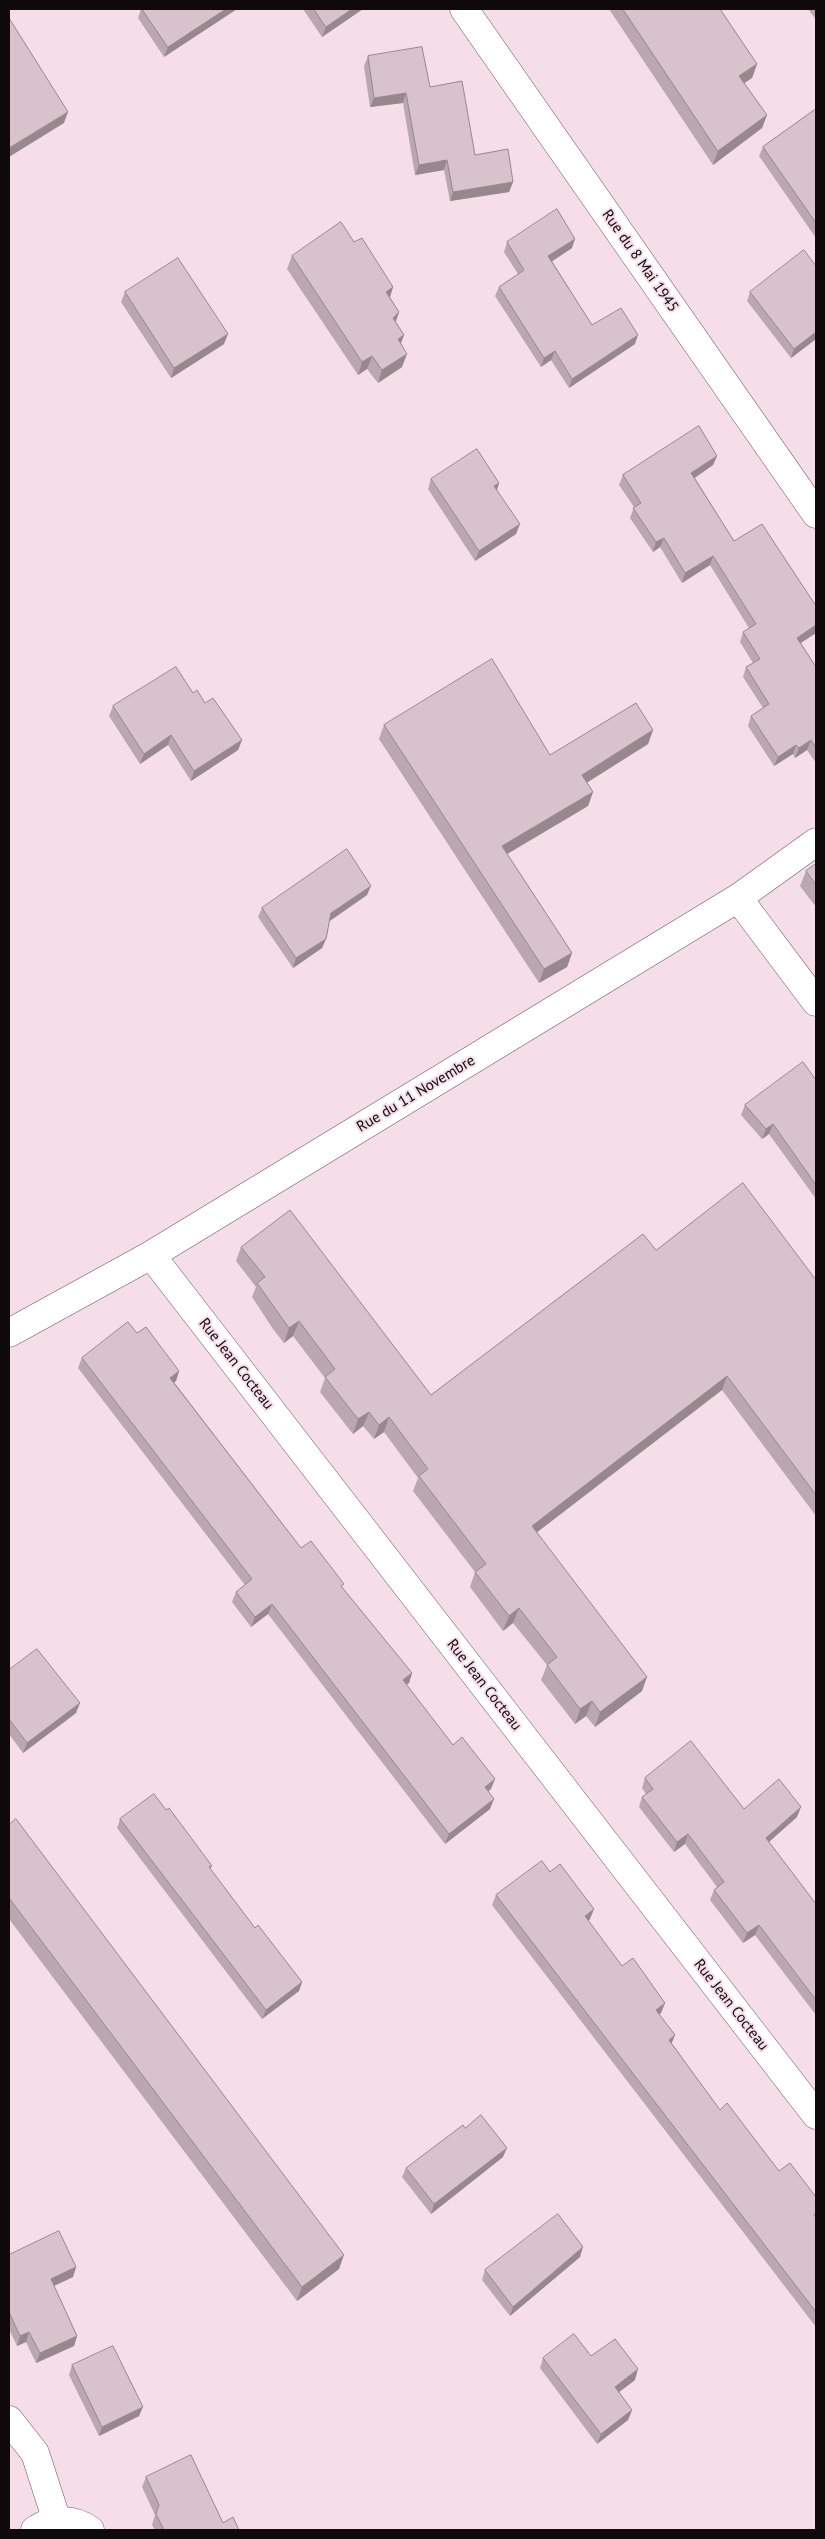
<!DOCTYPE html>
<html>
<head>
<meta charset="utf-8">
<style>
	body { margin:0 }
	#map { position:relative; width:825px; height:2539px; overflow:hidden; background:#f5dee7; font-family:"PT Sans",sans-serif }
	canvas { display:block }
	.frame { position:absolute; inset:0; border:10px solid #10090c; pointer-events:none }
</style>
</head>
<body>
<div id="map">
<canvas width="825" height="2539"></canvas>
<div class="frame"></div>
</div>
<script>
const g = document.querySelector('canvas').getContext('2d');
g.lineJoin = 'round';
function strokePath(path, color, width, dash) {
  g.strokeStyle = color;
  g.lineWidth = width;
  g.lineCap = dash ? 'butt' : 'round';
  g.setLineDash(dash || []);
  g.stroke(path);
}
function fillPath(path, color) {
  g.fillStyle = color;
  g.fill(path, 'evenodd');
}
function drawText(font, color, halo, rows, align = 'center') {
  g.font = font + ' "PT Sans",sans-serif';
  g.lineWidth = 4;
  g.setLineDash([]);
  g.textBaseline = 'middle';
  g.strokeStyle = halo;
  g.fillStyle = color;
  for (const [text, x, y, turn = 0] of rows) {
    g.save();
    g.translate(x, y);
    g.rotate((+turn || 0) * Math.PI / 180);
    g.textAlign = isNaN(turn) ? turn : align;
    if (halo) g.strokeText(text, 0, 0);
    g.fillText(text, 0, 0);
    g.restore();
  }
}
const minor = new Path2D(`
	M464,9L816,514
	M738,898L816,1002
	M151,1255L816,2115
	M9,1333L151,1255L738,898L816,842
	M9,2420L35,2453L57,2521
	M35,2530C53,2518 73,2518 90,2530`);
const wall = new Path2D(`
	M141,9H237L164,57L138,18Z
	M303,9H363L322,37Z
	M609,9H720L757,64L752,78L744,83L767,115L762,128L713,165Z
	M808,9H816V20Z
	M368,56L430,87L475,155L513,182L509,192L450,201L444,170L415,175L403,103L370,107L364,66Z
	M816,109V238L759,156L763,147Z
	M354,242L393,287L390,297L399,312L396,322L404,335L401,343L402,367L378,383L367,369L358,375L287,269L292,256Z
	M507,242L572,248L552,261L592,325L635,344L569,388L551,360L541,367L495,296L499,287L518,274L504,252Z
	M816,266V339L791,358L747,301L750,292Z
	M125,292L224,344L171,378L121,302Z
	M717,456L713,465L695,478L734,541L816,606V633L801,643L816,667V763L807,750L795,758L793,754L774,766L748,726L751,716L763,708L743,677L746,667L753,663L740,642L743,632L749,628L710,565L682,583L660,547L653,552L630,518L634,507L619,485L623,475Z
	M431,479L499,483L497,490L516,534L475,561L428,489Z
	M193,693L205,703L242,740L238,750L191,781L168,745L140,764L109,716L113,706Z
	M384,725L550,755L653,730L648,744L587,782L593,792L588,806L507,854L572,953L567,967L539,983L379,739Z
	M816,864V907L800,886L806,871Z
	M367,895L329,921L326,939L322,948L293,968L258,917L262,908Z
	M816,1080V1199L769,1134L762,1139L741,1115L745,1105Z
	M241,1247L431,1395L656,1250L816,1280V1516L722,1390L537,1532L642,1691L595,1727L586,1716L575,1724L541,1680L547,1665L513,1623L503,1631L470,1587L475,1572L413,1491L418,1478L384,1432L374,1439L363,1426L353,1434L320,1392L325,1378L293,1336L284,1343L273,1329L252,1297L256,1287L236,1261Z
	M137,1333L179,1371L176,1381L174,1382L301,1548L342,1587L412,1673L409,1683L406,1685L453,1745L491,1789L488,1791L490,1809L445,1844L268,1614L251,1627L232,1602L236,1592L245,1585L78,1368L82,1358Z
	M9,1670L76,1713L23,1753L9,1734Z
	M645,1778L744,1809L797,1817L769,1842L816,1904V2015L755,1935L743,1943L710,1900L714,1890L717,1887L685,1844L674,1852L639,1807L642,1797L646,1794L642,1788Z
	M166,1810L212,1866L210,1869L255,1928L302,1982L299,1991L262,2019L117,1828L120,1819Z
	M9,1825L339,2269L297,2301L9,1919Z
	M496,1895L590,1919L588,1921L622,1966L661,2013L659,2015L672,2044L720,2110L816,2219V2327L492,1905Z
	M465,2128L503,2157L431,2214L402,2177L406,2168Z
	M9,2255L76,2267L73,2277L54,2286L77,2336L74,2346L36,2363L26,2342L17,2346L9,2329Z
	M580,2257L510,2316L482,2280L485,2270Z
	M591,2356L635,2380L619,2392L632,2410L628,2420L597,2444L540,2368L543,2358Z
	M72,2365L139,2416L99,2436L69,2375Z
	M146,2477L223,2523L239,2530H155L152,2525L155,2515L142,2487Z`);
const shadedWall = new Path2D(`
	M226,9H237L164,57L168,47Z
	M352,9H363L322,37L326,27Z
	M757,64L752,78L734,90L739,76Z
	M406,93L403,103L370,107L374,98Z
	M68,112L64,123L9,157V148Z
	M767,115L762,128L713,165L718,151Z
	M447,160L444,170L415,175L419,165Z
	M513,182L509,192L450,201L453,192Z
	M575,239L572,248L545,266L548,256Z
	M393,287L389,300L386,292Z
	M399,312L394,325L393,318Z
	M816,332V339L791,358L794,349Z
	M228,334L224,344L171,378L174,368Z
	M404,335L399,348L398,339Z
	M638,335L635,344L569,388L572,379Z
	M555,351L551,360L541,367L544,358Z
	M407,354L402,367L378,383L382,370Z
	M372,356L367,369L358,375L362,362Z
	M717,456L713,465L688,482L691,473Z
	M499,483L496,493L494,486Z
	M520,524L516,534L475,561L479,551Z
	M664,538L660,547L653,552L656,542Z
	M713,556L710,565L682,583L685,573Z
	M816,625V633L794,647L797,638Z
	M653,730L648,744L577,789L582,775Z
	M171,735L168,745L140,764L144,754Z
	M242,740L238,750L191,781L194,771Z
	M811,740L807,750L795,758L799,748Z
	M796,745L793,754L774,766L778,757Z
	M593,792L588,806L497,860L502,846Z
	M371,886L367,895L327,923L331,913Z
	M326,939L322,948L293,968L296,958Z
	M572,953L567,967L539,983L544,969Z
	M773,1124L769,1134L762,1139L766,1129Z
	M299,1321L293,1336L284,1343L289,1328Z
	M179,1371L176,1381L167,1388L170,1378Z
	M727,1376L722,1390L527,1540L532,1526Z
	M369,1412L363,1426L353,1434L358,1419Z
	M389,1417L384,1432L374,1439L379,1425Z
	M272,1604L268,1614L251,1627L255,1617Z
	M519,1608L513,1623L503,1631L509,1616Z
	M412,1673L409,1683L399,1690L403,1680Z
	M647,1677L642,1691L595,1727L600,1712Z
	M592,1701L586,1716L575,1724L580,1709Z
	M80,1703L76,1713L23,1753L27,1743Z
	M495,1779L491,1789L481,1797L485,1787Z
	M494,1799L490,1809L445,1844L449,1834Z
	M801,1807L797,1817L762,1848L766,1838Z
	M688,1834L685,1844L674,1852L677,1842Z
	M594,1909L590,1919L581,1926L585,1916Z
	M759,1925L755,1935L743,1943L747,1933Z
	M302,1982L299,1991L262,2019L266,2010Z
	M665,2003L661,2013L652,2020L656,2010Z
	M675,2035L671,2045L669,2040Z
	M507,2148L503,2157L431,2214L434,2204Z
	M583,2247L580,2257L510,2316L513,2307Z
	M344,2255L339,2269L297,2301L302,2287Z
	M76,2267L73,2277L47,2289L51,2279Z
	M29,2332L26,2342L17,2346L20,2336Z
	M77,2336L74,2346L36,2363L40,2353Z
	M638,2369L635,2380L611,2398L615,2387Z
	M143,2407L139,2416L99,2436L102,2427Z
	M632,2410L628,2420L597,2444L601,2434Z`);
const building = new Path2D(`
	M142,9H226L168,47Z
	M314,9H352L326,27Z
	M623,9H720L757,64L739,76L767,115L718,151Z
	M9,18L68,112L9,148Z
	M422,47L430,87L462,81L475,155L508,149L513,182L453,192L447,160L419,165L406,93L374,98L368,56Z
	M816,109V223L763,147Z
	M557,209L575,239L548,256L592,325L621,308L638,335L572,379L555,351L544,358L499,287L524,270L507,242Z
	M341,222L354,242L362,238L393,287L386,292L399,312L393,318L404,335L398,339L407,354L382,370L372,356L362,362L292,256Z
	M804,250L816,266V332L794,349L750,292Z
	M178,258L228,334L174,368L125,292Z
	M699,426L717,456L691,473L734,541L762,524L816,606V625L797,638L816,667V748L811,740L799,748L796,745L778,757L751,716L769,704L746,667L760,659L743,632L756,624L713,556L685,573L664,538L656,542L633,508L641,503L623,475Z
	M477,449L499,483L494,486L520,524L479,551L431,479Z
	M492,659L550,755L636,703L653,730L582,775L593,792L502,846L572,953L544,969L384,725Z
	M176,667L193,693L197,690L205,703L213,698L242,740L194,771L171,735L144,754L113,706Z
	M347,849L371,886L331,913L326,939L296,958L262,908Z
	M816,864V885L806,871Z
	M803,1062L816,1080V1185L773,1124L766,1129L745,1105Z
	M743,1183L816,1280V1495L727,1376L532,1526L647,1677L600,1712L592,1701L580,1709L547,1665L557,1657L519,1608L509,1616L475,1572L486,1564L419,1476L428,1469L389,1417L379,1425L369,1412L358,1419L325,1377L335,1369L299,1321L289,1328L279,1314L257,1283L265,1277L241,1247L290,1210L431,1395L643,1234L656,1250Z
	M128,1322L137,1333L146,1327L179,1371L170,1378L301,1548L311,1541L344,1584L341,1586L412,1673L403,1680L453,1745L462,1737L495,1779L485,1787L494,1799L449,1834L272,1604L255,1617L236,1592L252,1579L82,1358Z
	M37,1649L80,1703L27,1743L9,1719V1670Z
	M691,1741L744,1809L779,1779L801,1807L766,1838L816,1904V2000L759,1925L747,1933L714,1890L724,1882L688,1834L677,1842L642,1797L653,1789L645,1778Z
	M154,1794L166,1810L169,1808L212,1866L209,1867L255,1928L258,1925L302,1982L266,2010L120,1819Z
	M16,1819L344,2255L302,2287L9,1898V1825Z
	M542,1861L550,1872L560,1864L594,1909L585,1916L622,1966L633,1958L665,2003L656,2010L675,2035L669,2040L720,2110L727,2103L779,2171L790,2163L816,2197V2213L814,2215L816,2218V2312L496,1895Z
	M481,2115L507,2148L434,2204L406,2168L463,2125L465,2128Z
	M558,2214L583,2247L513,2307L485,2270Z
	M59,2231L76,2267L51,2279L77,2336L40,2353L29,2332L20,2336L9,2312V2255Z
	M574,2334L591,2356L615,2339L638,2369L615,2387L632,2410L601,2434L543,2358Z
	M113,2346L143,2407L102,2427L72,2365Z
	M191,2455L223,2523L233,2517L239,2530H164L156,2514L159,2505L146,2477Z`);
const streetNames = [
	["Rue du 8 Mai 1945",640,261,55],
	["Rue du 11 Novembre",416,1094,-31],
	["Rue Jean Cocteau",236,1364,52],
	["Rue Jean Cocteau",484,1685,52],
	["Rue Jean Cocteau",731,2005,52]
];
strokePath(minor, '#6c5961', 29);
strokePath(minor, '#fff', 28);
fillPath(wall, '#baa7af');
fillPath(shadedWall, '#97888e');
fillPath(building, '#d8c2cb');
strokePath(building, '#97888e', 1);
drawText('15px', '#10090c', '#f5dee7', streetNames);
</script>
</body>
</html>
